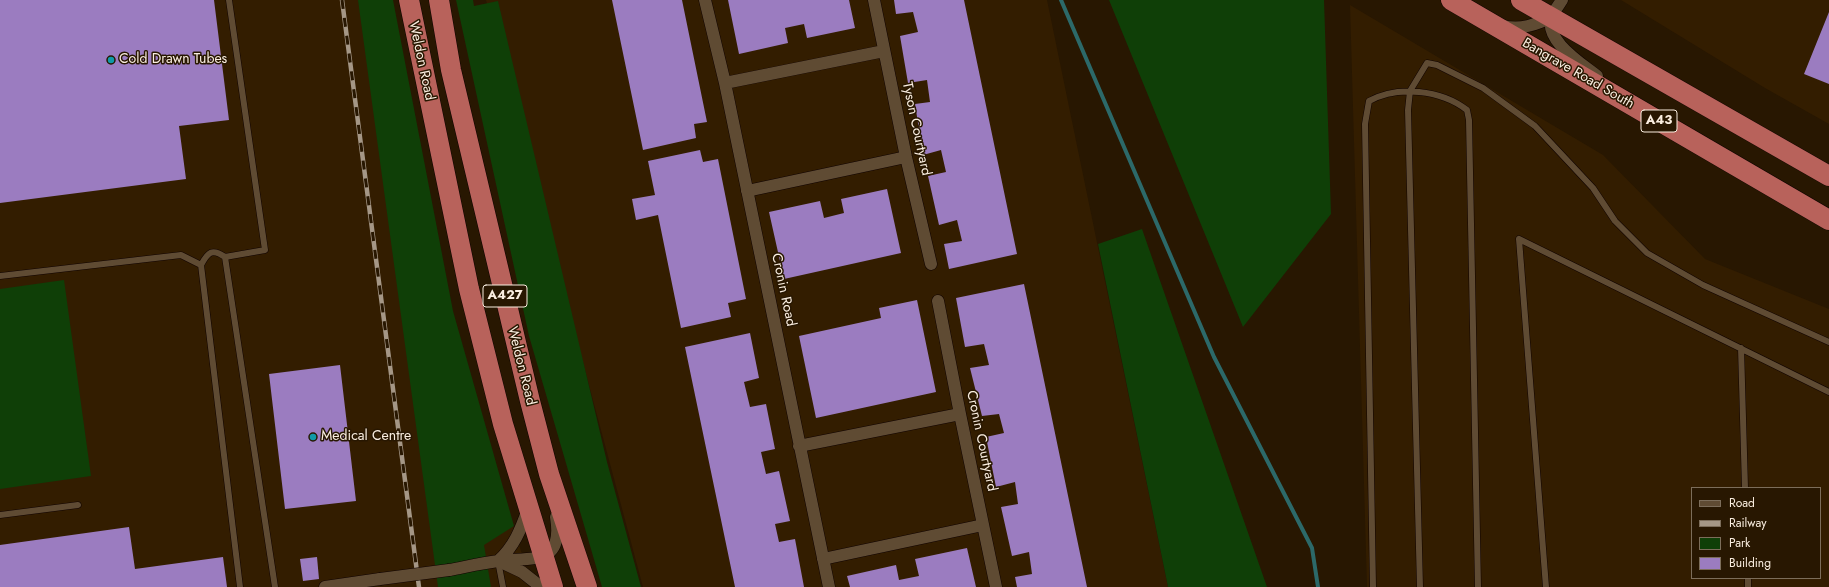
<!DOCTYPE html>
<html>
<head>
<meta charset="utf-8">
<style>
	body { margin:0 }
	#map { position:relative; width:1829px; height:587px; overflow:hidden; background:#281701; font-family:Jost,sans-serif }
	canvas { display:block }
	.legend { position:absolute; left:1691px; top:487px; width:130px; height:92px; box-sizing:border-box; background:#281701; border:1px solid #7c6d5a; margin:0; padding:5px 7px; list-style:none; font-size:12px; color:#faeee0 }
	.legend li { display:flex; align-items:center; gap:8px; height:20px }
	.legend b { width:20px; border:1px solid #7c6d5a }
</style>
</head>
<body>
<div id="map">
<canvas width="1829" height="587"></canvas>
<ul class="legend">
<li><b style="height:5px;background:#5f4b33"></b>Road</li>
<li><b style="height:5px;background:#a59786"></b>Railway</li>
<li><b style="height:11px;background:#0f3f07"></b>Park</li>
<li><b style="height:11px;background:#9b7cc0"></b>Building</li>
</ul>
</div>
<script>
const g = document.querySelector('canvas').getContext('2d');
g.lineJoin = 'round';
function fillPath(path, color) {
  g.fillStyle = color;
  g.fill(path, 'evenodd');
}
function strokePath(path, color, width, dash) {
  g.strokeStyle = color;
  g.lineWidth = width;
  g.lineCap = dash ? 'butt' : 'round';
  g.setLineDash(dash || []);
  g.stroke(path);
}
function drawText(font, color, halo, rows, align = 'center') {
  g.font = font + ' Jost,sans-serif';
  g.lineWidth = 3;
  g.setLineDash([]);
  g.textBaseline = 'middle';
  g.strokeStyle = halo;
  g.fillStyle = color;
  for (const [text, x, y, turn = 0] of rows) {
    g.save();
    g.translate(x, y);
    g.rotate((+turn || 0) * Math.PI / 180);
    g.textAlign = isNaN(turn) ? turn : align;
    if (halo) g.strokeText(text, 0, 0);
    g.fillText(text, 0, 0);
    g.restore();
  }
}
const built = new Path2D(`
	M0,0H389L448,313L532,587H0Z
	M486,0H1047L1168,587H643Z
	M1621,0H1829V124L1765,88Z
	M1350,5L1603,155L1705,259L1829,309V587H1367ZM1692,488H1820V578H1692Z`);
const green = new Path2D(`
	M358,0H393L453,311L514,526L484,545L491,587H438Z
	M456,0H473L474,6L498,1L607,462L641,587H602L529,336Z
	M1109,0H1324L1331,214L1243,327Z
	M1142,229L1267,587H1168L1098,244Z
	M64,280L91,476L0,489V289Z`);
const stream = new Path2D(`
	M1061,0L1214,357L1312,548L1318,587`);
const building = new Path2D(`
	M0,0H214L229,120L179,126L186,179L0,203Z
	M612,0H682L707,122L694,124L696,138L643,150Z
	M728,0H849L855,28L807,38L804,24L785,28L788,43L739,54Z
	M894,0H964L1017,254L949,269L944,244L962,241L957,220L939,225L928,176L946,172L941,150L923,155L915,104L930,102L927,80L908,83L900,36L918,32L913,12L896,14Z
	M1829,12V84L1804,74Z
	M700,150L703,162L718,159L746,299L728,303L731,317L681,328L658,215L636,220L632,199L655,195L648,161Z
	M887,189L901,253L784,279L769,212L820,201L824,218L844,213L841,199Z
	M1024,284L1087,587H1017L1015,577L1032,574L1029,552L1012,556L1001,507L1018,504L1015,482L996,487L986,437L1004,433L999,414L982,416L970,368L989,365L984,344L965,347L956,298Z
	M917,300L936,392L816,418L799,336L881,318L879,308Z
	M750,333L759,378L744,382L750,407L766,404L775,449L761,452L766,474L779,471L790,521L775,524L779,542L795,539L804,587H735L685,347Z
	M340,365L356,501L285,509L269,374Z
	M129,527L135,569L223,557L227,587H0V545Z
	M967,548L976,587H850L847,576L896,565L899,580L919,576L915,559Z
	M317,557L319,579L303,581L300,559Z`);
const service = new Path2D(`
	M1519,239L1546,587
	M1519,239L1829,392
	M225,257L265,250L229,0
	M0,276L181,255L201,265
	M1741,348L1745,488
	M0,515L78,505
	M498,561L503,587
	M1748,578V587
	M240,587L201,265C208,252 212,248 225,257L275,587
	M1373,587L1365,124L1369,101C1398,85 1441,90 1467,110L1469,120L1478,587
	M1420,587L1408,110L1410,91L1427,63L1437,65L1483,88L1535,126L1593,188L1615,221L1647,253L1703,285L1829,342`);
const minor = new Path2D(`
	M705,0L725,83L829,587
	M874,0L906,157L931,264
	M1562,0C1559,5 1554,11 1552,16C1543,40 1581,63 1597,76
	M1503,26C1521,30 1535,25 1552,17
	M725,83L884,51
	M747,191L906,157
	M938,301L960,414L996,587
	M799,446L960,414
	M823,559L983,525
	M498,561C514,547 521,529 528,509
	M503,563L522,572L541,587
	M449,570C465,567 482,563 498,561C533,557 564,566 556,517
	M325,587L380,579`);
const trunk = new Path2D(`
	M409,0L469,289L503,424L553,587
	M439,0L451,70L530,401L549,474L587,587
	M1451,0L1829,220
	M1521,0L1829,176`);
const rail = new Path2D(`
	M342,0L419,587`);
const minorBridge = new Path2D(`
	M380,579L449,570`);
const markers = [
	[111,60,4,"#0f9aa8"],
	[313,437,4,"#0f9aa8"]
];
const shields = [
	[1659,121,36],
	[505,296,44]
];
const shieldNames = [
	["A43",1659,121],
	["A427",505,296]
];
const poiNames = [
	["Cold Drawn Tubes",119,60],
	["Medical Centre",321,437]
];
const streetNames = [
	["Weldon Road",421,61,78],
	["Bangrave Road South",1578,74,30],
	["Tyson Courtyard",916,129,78],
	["Cronin Road",783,290,78],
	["Weldon Road",521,366,76],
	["Cronin Courtyard",981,441,78]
];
fillPath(built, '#331d00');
fillPath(green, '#0f3f07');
strokePath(stream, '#2c6969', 4);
fillPath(building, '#9b7cc0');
strokePath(service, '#100300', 7);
strokePath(minor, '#100300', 13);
strokePath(trunk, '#100300', 21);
strokePath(service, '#5f4b33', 6);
strokePath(minor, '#5f4b33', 12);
strokePath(trunk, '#b8625b', 20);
strokePath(rail, '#a59786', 4.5);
strokePath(rail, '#281701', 3, [9]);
strokePath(minorBridge, '#100300', 13, []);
strokePath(minorBridge, '#5f4b33', 12);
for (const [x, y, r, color] of markers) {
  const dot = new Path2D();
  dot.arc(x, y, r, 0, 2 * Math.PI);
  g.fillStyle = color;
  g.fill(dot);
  strokePath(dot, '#281701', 1.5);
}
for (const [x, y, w] of shields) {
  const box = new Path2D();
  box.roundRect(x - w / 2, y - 11, w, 22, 3);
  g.fillStyle = '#281701';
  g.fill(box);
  strokePath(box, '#faeee0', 1);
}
drawText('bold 13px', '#faeee0', null, shieldNames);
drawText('14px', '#faeee0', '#281701', poiNames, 'left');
drawText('14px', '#faeee0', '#281701', streetNames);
</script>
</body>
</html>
